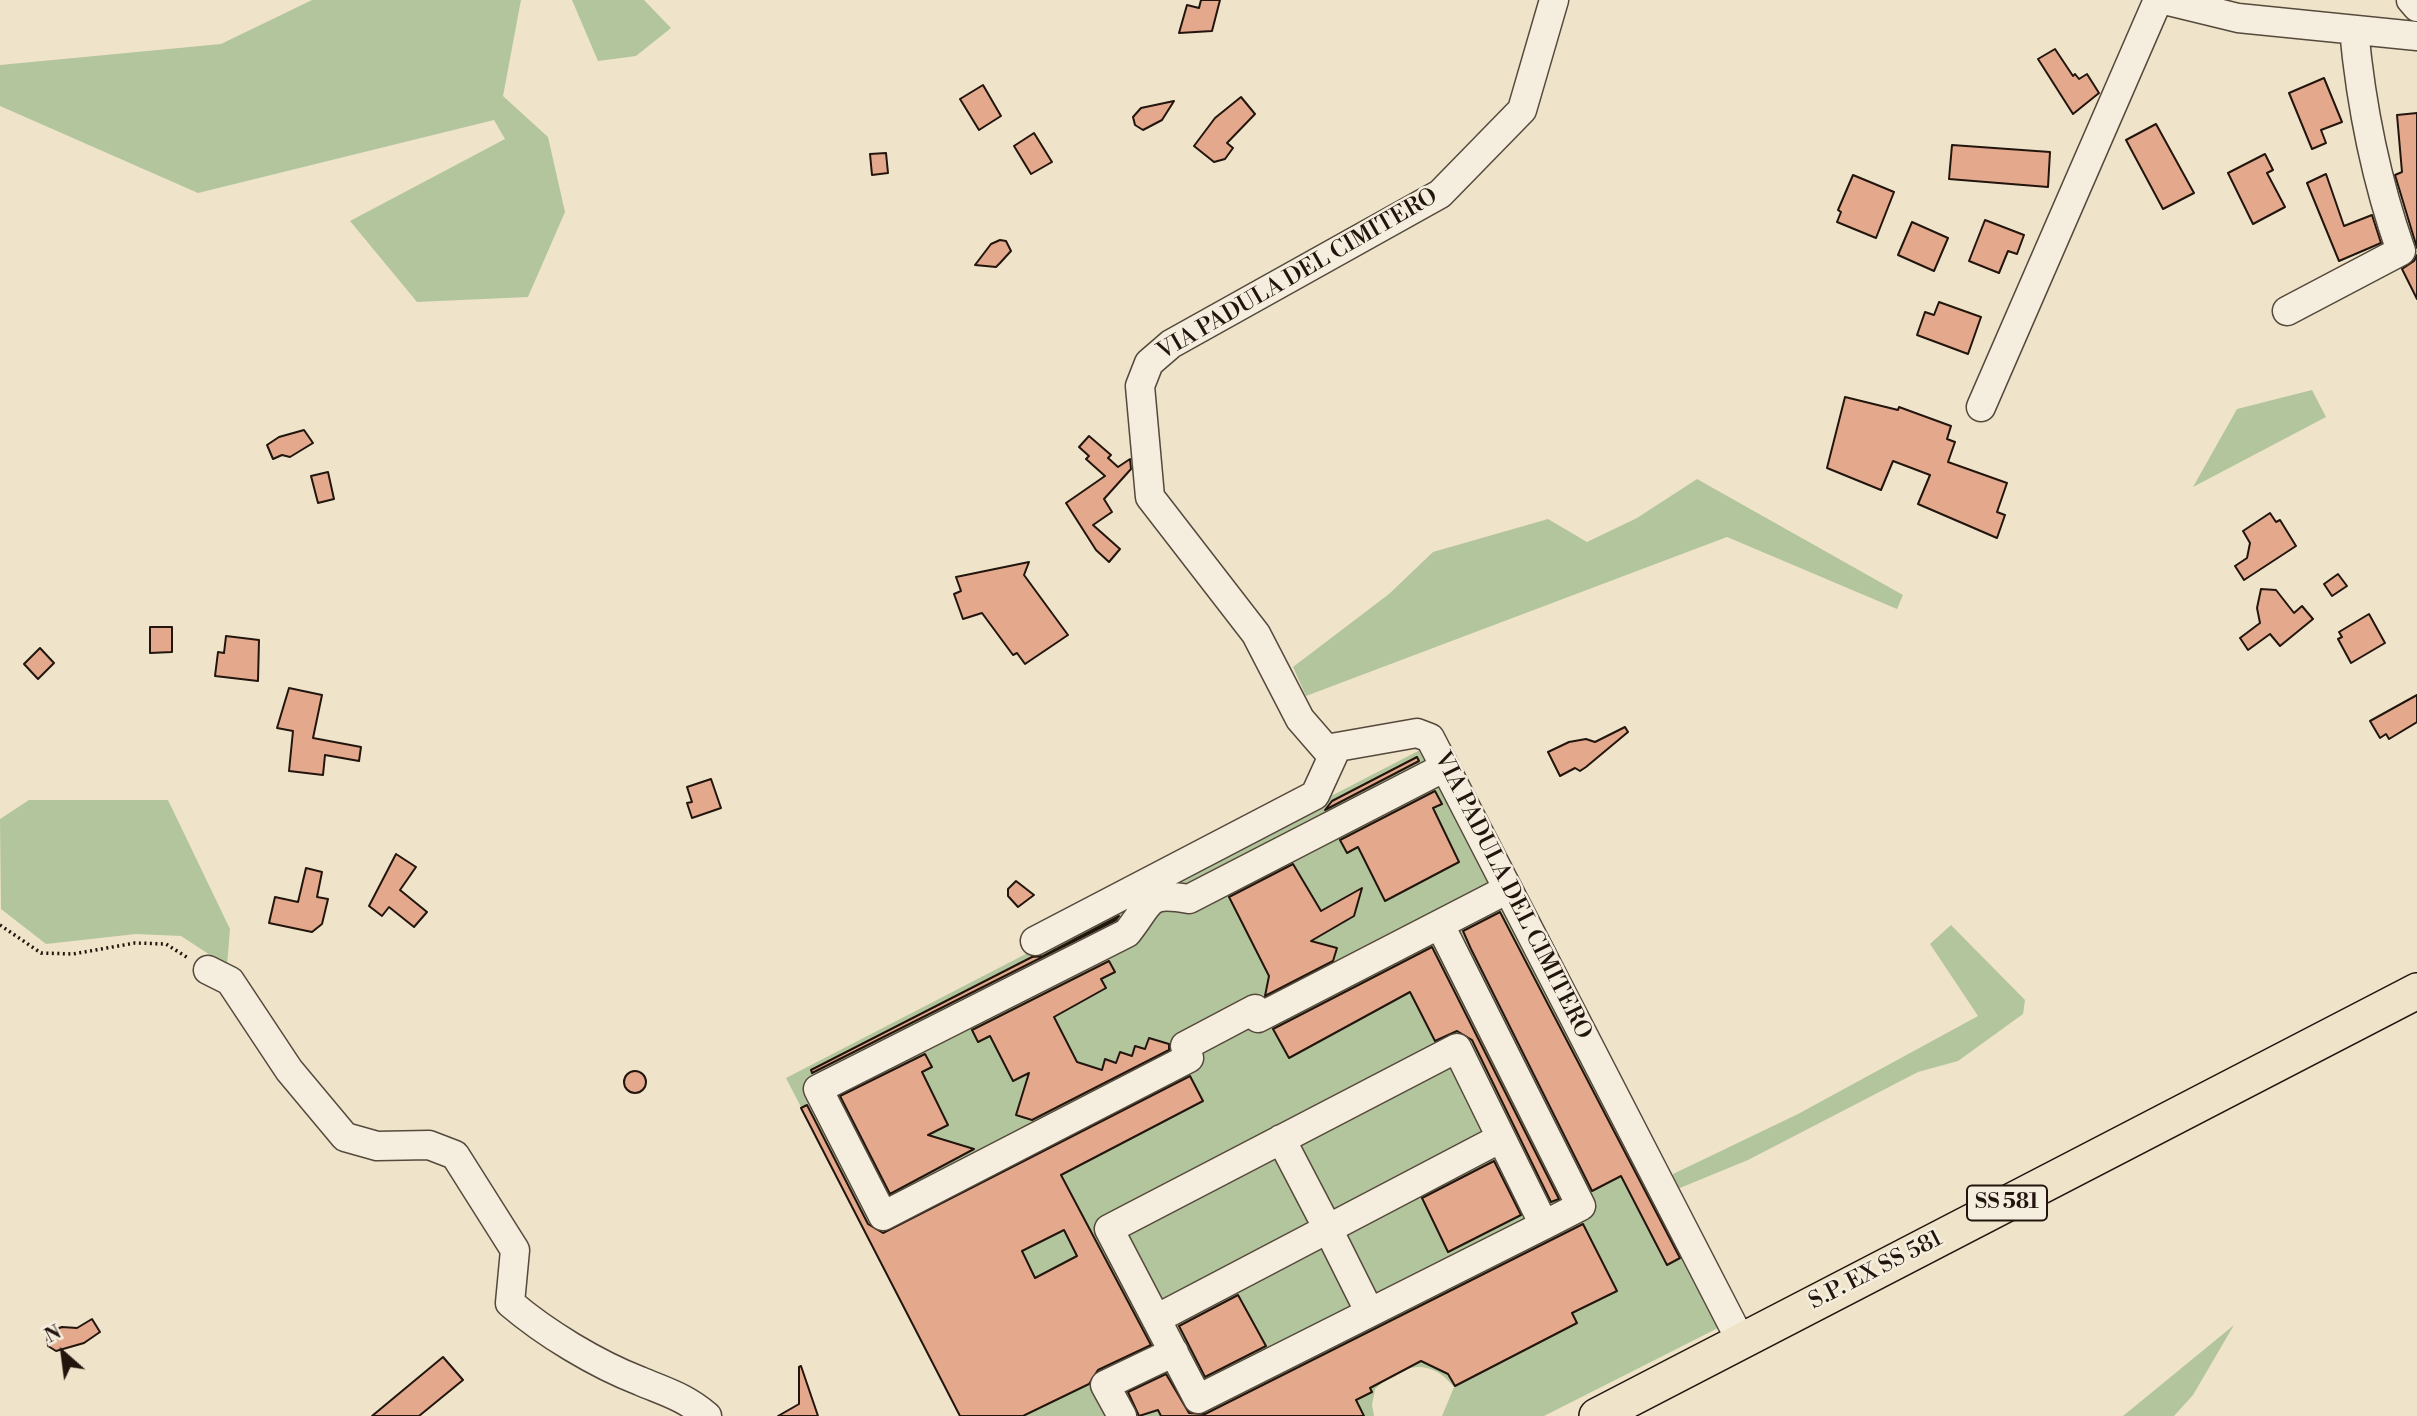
<!DOCTYPE html>
<html>
<head>
<meta charset="utf-8">
<style>
	body { margin:0 }
	#map { position:relative; width:2417px; height:1416px; overflow:hidden; background:#efe4ca; font-family:"Libre Bodoni",serif }
	canvas { display:block }
	.north { position:absolute; left:28px; top:1318px; width:70px; height:70px; -webkit-text-stroke:5px #f5eddd; paint-order:stroke; rotate:332deg; font-size:19px; font-weight:700; line-height:28px; text-align:center; color:#22150d }
	.north::after { content:''; display:block; margin:auto; width:24px; height:32px; background:#22150d; clip-path:polygon(50% 0,100% 100%,50% 72%,0 100%) }
</style>
</head>
<body>
<div id="map">
<canvas width="2417" height="1416"></canvas>
<div class="north">N</div>
</div>
<script>
const g = document.querySelector('canvas').getContext('2d');
g.lineJoin = 'round';
function fillPath(path, color) {
  g.fillStyle = color;
  g.fill(path, 'evenodd');
}
function strokePath(path, color, width, dash) {
  g.strokeStyle = color;
  g.lineWidth = width;
  g.lineCap = dash ? 'butt' : 'round';
  g.setLineDash(dash || []);
  g.stroke(path);
}
function drawText(font, color, halo, rows, align = 'center') {
  g.font = font + ' "Libre Bodoni",serif';
  g.lineWidth = 5;
  g.setLineDash([]);
  g.textBaseline = 'middle';
  g.strokeStyle = halo;
  g.fillStyle = color;
  for (const [text, x, y, turn = 0] of rows) {
    g.save();
    g.translate(x, y);
    g.rotate((+turn || 0) * Math.PI / 180);
    g.textAlign = isNaN(turn) ? turn : align;
    if (halo) g.strokeText(text, 0, 0);
    g.fillText(text, 0, 0);
    g.restore();
  }
}
const green = new Path2D(`
	M312,0H521L503,96L548,137L565,212L528,297L417,302L350,221L505,139L494,120L198,193L0,106V65L221,44Z
	M572,0H644L671,28L636,56L598,61Z
	M2312,390L2326,417L2193,487L2237,409Z
	M1697,479L1903,595L1897,609L1727,537L1306,696L1293,667L1389,594L1433,552L1548,519L1587,542L1637,518Z
	M1422,749L1720,1327L1544,1416H1442L1454,1387C1430,1357 1402,1363 1375,1389L1372,1405L1374,1416H960L786,1078Z
	M29,800H168L230,929L227,966L181,936L136,934L46,944L1,909L0,819Z
	M1951,925L2025,1000L2023,1014L1958,1061L1918,1072L1748,1160L1675,1190L1673,1174L1798,1114L1978,1016L1930,944Z
	M2234,1325L2193,1395L2174,1416H2123Z`);
const building = new Path2D(`
	M1201,0H1220L1212,31L1179,33L1187,5L1199,8Z
	M2055,49L2073,76L2075,74L2079,79L2087,74L2099,93L2073,114L2038,59Z
	M2324,78L2342,122L2321,130L2326,143L2312,149L2289,93Z
	M983,85L1001,116L979,130L960,99Z
	M1241,97L1255,114L1227,143L1233,148L1225,159L1214,162L1194,146L1215,118Z
	M1174,101L1162,120L1143,130L1135,125L1133,117L1141,108Z
	M2417,113V248L2395,175L2402,172L2397,115Z
	M2156,124L2194,193L2163,209L2126,140Z
	M1034,133L1052,162L1031,174L1014,146Z
	M1952,145L2050,152L2048,187L1949,179Z
	M886,153L888,173L872,175L870,154Z
	M2265,154L2273,170L2267,173L2285,207L2253,224L2228,173Z
	M2326,174L2344,226L2372,215L2381,243L2339,261L2307,183Z
	M1853,175L1894,192L1876,238L1837,222L1841,212L1838,210Z
	M1985,220L2024,235L2017,254L2008,251L1999,273L1969,261Z
	M1912,222L1948,238L1934,271L1898,255Z
	M1000,240L1006,241L1011,251L1000,263L996,267L975,265L991,244Z
	M2417,255V299L2402,269L2414,261Z
	M1939,302L1981,317L1968,354L1917,335L1925,312L1934,315Z
	M1845,397L1898,410L1899,407L1951,426L1947,439L1955,442L1948,462L2007,483L1997,512L2005,515L1997,538L1918,504L1930,475L1893,461L1881,490L1827,468Z
	M304,430L313,443L290,457L282,455L273,459L267,445L279,437Z
	M1089,436L1111,455L1108,458L1118,467L1130,459L1131,469L1104,499L1112,512L1093,525L1120,549L1109,562L1096,550L1066,503L1105,476L1086,459L1089,456L1079,447Z
	M328,472L334,499L318,503L311,476Z
	M2270,513L2276,522L2280,520L2296,546L2244,580L2235,566L2247,558L2250,543L2243,531Z
	M1029,562L1024,575L1068,635L1025,664L1017,653L1013,655L982,613L963,619L954,594L961,591L956,577Z
	M2338,574L2347,586L2332,596L2324,584Z
	M2261,589L2276,590L2294,613L2302,606L2313,619L2280,646L2270,634L2248,650L2240,638L2260,623L2257,608Z
	M2369,614L2385,643L2351,663L2338,639L2342,637L2339,632Z
	M150,627H172V652L150,653Z
	M226,636L259,640L258,681L215,676L218,652L224,653Z
	M40,648L54,663L38,679L24,664Z
	M289,688L322,695L313,738L361,747L359,761L325,755L323,775L289,771L293,731L277,728Z
	M2417,695V722L2389,739L2386,734L2380,738L2370,721Z
	M1625,727L1628,732L1586,767L1580,771L1575,768L1560,776L1548,752L1569,742L1586,739L1595,742Z
	M1417,757L1419,761L1325,810L1332,801Z
	M711,779L721,808L692,818L687,803L692,802L687,787Z
	M1435,791L1442,804L1433,808L1459,862L1385,901L1358,847L1347,853L1340,840Z
	M396,854L416,867L400,890L427,912L414,927L389,907L382,916L369,906Z
	M1293,864L1321,911L1362,888L1354,916L1311,941L1337,948L1333,961L1265,996L1269,976L1229,897Z
	M306,868L322,872L317,897L328,899L322,924L312,932L269,923L275,897L298,902Z
	M1016,881L1034,895L1018,907L1008,896V889Z
	M1500,912L1680,1258L1667,1265L1621,1176L1592,1191L1471,949L1463,931Z
	M1119,916L1116,920L812,1073L811,1070L1032,957L1043,956Z
	M1432,947L1559,1199L1551,1202L1472,1040L1457,1031L1435,1041L1410,992L1289,1058L1273,1029Z
	M1109,961L1115,972L1101,979L1106,988L1054,1017L1077,1062L1102,1070L1105,1059L1116,1063L1120,1052L1132,1056L1135,1046L1145,1049L1149,1038L1169,1044V1050L1032,1120L1016,1115L1029,1073L1013,1081L990,1036L978,1042L972,1030Z
	M925,1054L932,1067L922,1072L948,1125L928,1135L974,1149L890,1194L840,1096Z
	M624 1082a11 11 0 1 1 22 0a11 11 0 1 1-22 0Z
	M1190,1076L1203,1101L1061,1175L1151,1345L1098,1370L1089,1384L1023,1416H960L801,1108L807,1105L868,1224L883,1233ZM1064,1230L1077,1256L1035,1278L1022,1251Z
	M1494,1161L1521,1215L1448,1252L1422,1198Z
	M1583,1224L1617,1291L1572,1313L1577,1323L1455,1386L1448,1374L1421,1361L1370,1388L1372,1392L1356,1400L1364,1416H1161L1158,1410L1139,1416L1128,1392L1166,1374L1189,1413L1205,1414Z
	M1238,1295L1266,1346L1205,1377L1179,1326Z
	M92,1319L100,1332L84,1343L56,1351L48,1346L47,1336L54,1330L62,1327L77,1328Z
	M443,1357L463,1380L419,1416H372Z
	M801,1366L818,1416H778L799,1404V1367Z`);
const path = new Path2D(`
	M0,925L41,953L73,954L135,943L166,944L188,958`);
const minor = new Path2D(`
	M1554,0L1522,110L1440,194L1171,344L1149,363L1140,386L1150,497L1256,634L1300,719L1326,749L1417,733L1430,738L1741,1341
	M2164,0L2238,18L2417,36
	M2411,0L2417,7
	M2287,311L2401,251C2376,180 2361,105 2354,30
	M1981,407L2158,0
	M1445,767L1189,899C1145,891 1152,902 1127,933L818,1089L883,1216L1189,1058L1185,1046L1255,1009L1258,1018L1508,889
	M1440,925L1581,1206L1544,1225
	M1035,941L1315,795L1337,747
	M208,970L230,981L289,1070L345,1137L377,1146L429,1145L455,1155L515,1250L510,1303C545,1333 596,1364 640,1381C666,1392 685,1397 707,1416
	M1457,1048L1544,1225L1198,1399L1109,1229Z
	M1281,1139L1328,1229
	M1331,1235L1369,1311
	M1156,1319L1501,1138
	M1122,1416L1105,1385L1174,1352`);
const major = new Path2D(`
	M1597,1416L2417,991`);
const shields = [
	[2007,1203,80]
];
const shieldNames = [
	["SS 581",2007,1203]
];
const streetNames = [
	["VIA PADULA DEL CIMITERO",1298,275,-30],
	["VIA PADULA DEL CIMITERO",1512,896,63],
	["S.P. EX SS 581",1876,1271,-27]
];
fillPath(green, '#b3c59c');
fillPath(building, '#e4a98c');
strokePath(building, '#22150d', 2);
strokePath(minor, '#55493c', 31);
strokePath(major, '#22150d', 38);
strokePath(path, '#22150d', 3.5, [2, 3.5]);
strokePath(minor, '#f5eddd', 28);
strokePath(major, '#efe4ca', 35);
for (const [x, y, w] of shields) {
  const box = new Path2D();
  box.roundRect(x - w / 2, y - 17.5, w, 35, 5);
  g.fillStyle = '#f5eddd';
  g.fill(box);
  strokePath(box, '#22150d', 2);
}
drawText('bold 21px', '#22150d', null, shieldNames);
drawText('23px', '#22150d', '#f5eddd', streetNames);
</script>
</body>
</html>
